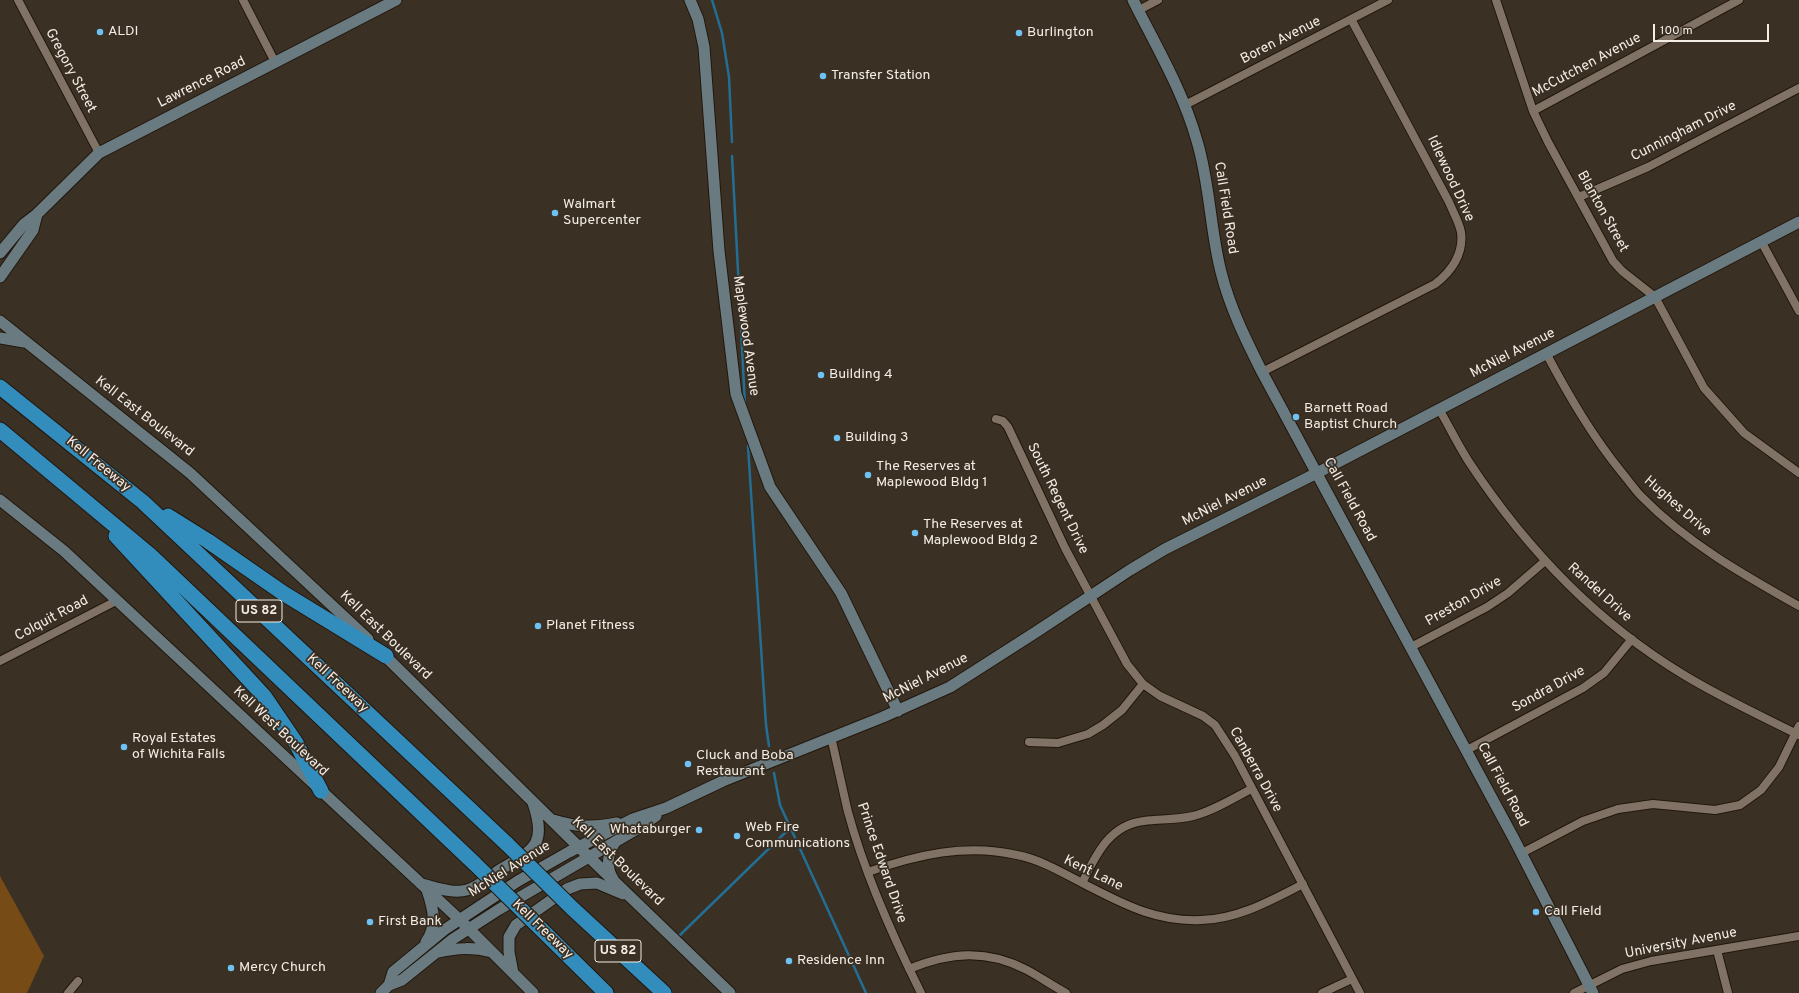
<!DOCTYPE html>
<html>
<head>
<meta charset="utf-8">
<style>
	body { margin:0 }
	#map { position:relative; width:1799px; height:993px; overflow:hidden; background:#3b3024; font-family:Overpass,sans-serif }
	canvas { display:block }
	.scale { position:absolute; left:1653px; top:24px; width:116px; height:18px; box-sizing:border-box; border:2px solid #f4ede5; border-top:0; padding-left:5px; font-size:12px; line-height:14px; white-space:nowrap; color:#f4ede5; -webkit-text-stroke:3px #3b3024; paint-order:stroke }
</style>
</head>
<body>
<div id="map">
<canvas width="1799" height="993"></canvas>
<div class="scale">100 m</div>
</div>
<script>
const g = document.querySelector('canvas').getContext('2d');
g.lineJoin = 'round';
function fillPath(path, color) {
  g.fillStyle = color;
  g.fill(path, 'evenodd');
}
function strokePath(path, color, width, dash) {
  g.strokeStyle = color;
  g.lineWidth = width;
  g.lineCap = dash ? 'butt' : 'round';
  g.setLineDash(dash || []);
  g.stroke(path);
}
function drawText(font, color, halo, rows, align = 'center') {
  g.font = font + ' Overpass,sans-serif';
  g.lineWidth = 3.5;
  g.setLineDash([]);
  g.textBaseline = 'middle';
  g.strokeStyle = halo;
  g.fillStyle = color;
  for (const [text, x, y, turn = 0] of rows) {
    g.save();
    g.translate(x, y);
    g.rotate((+turn || 0) * Math.PI / 180);
    g.textAlign = isNaN(turn) ? turn : align;
    if (halo) g.strokeText(text, 0, 0);
    g.fillText(text, 0, 0);
    g.restore();
  }
}
const green = new Path2D(`
	M0,876L44,956L27,993H0Z`);
const stream = new Path2D(`
	M712,0L722,33L729,77L732,142
	M732,156L745,405
	M748,446L766,725L769,746
	M774,773L780,805L866,993
	M680,935L790,828`);
const street = new Path2D(`
	M18,0L99,153
	M243,0L275,62
	M1496,0L1533,111L1548,142L1613,261L1622,271L1655,297L1704,388L1744,433L1799,473
	M1139,10L1158,0
	M1185,105L1388,0
	M1533,111L1739,0
	M1579,197L1648,167L1799,88
	M1761,241L1799,311
	M1546,353C1569,396 1592,436 1623,474C1629,481 1635,490 1642,497C1687,543 1744,575 1799,606
	M1262,372L1435,284C1451,272 1464,254 1461,232C1459,222 1453,212 1449,202L1351,19
	M1439,409C1449,426 1458,445 1469,462C1525,547 1596,622 1684,675C1720,697 1761,716 1799,735
	M996,419L1003,421L1008,427L1065,548L1127,664L1143,684L1160,696L1203,716L1215,725L1235,756L1360,993
	M1411,647L1487,607L1508,593L1545,561
	M0,661L116,601
	M831,737C837,762 842,787 848,812C865,875 892,935 921,993
	M1029,742L1058,743L1088,734L1103,725L1122,710L1143,684
	M1467,750L1583,688L1604,673L1632,639
	M1522,853L1583,821L1618,809L1653,804L1715,810L1740,805L1761,790L1779,767L1799,726
	M868,872C916,855 966,843 1017,855C1043,860 1068,876 1092,888C1127,906 1159,922 1201,920C1238,919 1270,901 1303,884
	M1082,883C1096,855 1109,825 1144,821C1160,819 1177,820 1193,816C1213,811 1232,799 1251,789
	M1717,950L1728,993
	M909,969C950,952 987,949 1027,970C1040,977 1053,986 1066,993
	M68,993L78,981
	M1322,993L1352,979
	M1574,993L1622,969L1651,961L1799,936`);
const secondary = new Path2D(`
	M690,0L698,19L704,47L719,251L736,394L770,487L841,593L898,711
	M1133,0C1156,46 1183,91 1197,141C1210,184 1210,229 1221,272C1230,308 1246,340 1262,372L1514,839L1593,993
	M0,253L24,224L37,214L99,153L396,0
	M0,277L33,230L37,214
	M0,321L190,473L368,639
	M0,338L24,342
	M0,500L64,551L460,920L533,993
	M380,651L589,857L730,993
	M553,820C577,827 592,828 617,823
	M613,879C605,866 608,854 615,842
	M421,884C435,887 452,894 467,890C478,887 489,877 498,871C532,850 548,847 533,803
	M426,942C438,925 433,908 427,890
	M438,952C458,948 473,947 492,952
	M513,973L509,952V937L516,925L567,889L580,884L597,883L623,894
	M389,985L393,972L444,930L518,881L569,852L633,819L666,808L723,781L883,717L950,687L1036,632L1130,570L1165,549L1317,473L1799,222
	M381,993L389,985L402,980L453,939L498,910L637,829L656,816`);
const highway = new Path2D(`
	M0,387L143,502L508,845
	M0,430L150,555L475,864
	M168,516L208,541L283,593L386,656
	M116,536L264,696L296,743L321,791
	M572,908L664,993
	M539,927L606,993`);
const highwayBridge = new Path2D(`
	M508,845L572,908
	M475,864L539,927`);
const markers = [
	[100,32,4,"#6ec2f3"],
	[1019,33,4,"#6ec2f3"],
	[823,76,4,"#6ec2f3"],
	[555,213,4,"#6ec2f3"],
	[821,375,4,"#6ec2f3"],
	[1296,417,4,"#6ec2f3"],
	[837,438,4,"#6ec2f3"],
	[868,475,4,"#6ec2f3"],
	[915,533,4,"#6ec2f3"],
	[538,626,4,"#6ec2f3"],
	[124,747,4,"#6ec2f3"],
	[688,764,4,"#6ec2f3"],
	[699,830,4,"#6ec2f3"],
	[737,836,4,"#6ec2f3"],
	[1536,912,4,"#6ec2f3"],
	[370,922,4,"#6ec2f3"],
	[789,961,4,"#6ec2f3"],
	[231,968,4,"#6ec2f3"]
];
const shields = [
	[259,611,46],
	[618,951,46]
];
const shieldNames = [
	["US 82",259,611],
	["US 82",618,951]
];
const poiNames = [
	["ALDI",108,32],
	["Burlington",1027,33],
	["Transfer Station",831,76],
	["Walmart",563,205],
	["Supercenter",563,221],
	["Building 4",829,375],
	["Barnett Road",1304,409],
	["Baptist Church",1304,425],
	["Building 3",845,438],
	["The Reserves at",876,467],
	["Maplewood Bldg 1",876,483],
	["The Reserves at",923,525],
	["Maplewood Bldg 2",923,541],
	["Planet Fitness",546,626],
	["Royal Estates",132,739],
	["of Wichita Falls",132,755],
	["Cluck and Boba",696,756],
	["Restaurant",696,772],
	["Web Fire",745,828],
	["Communications",745,844],
	["Whataburger",691,830,"right"],
	["Call Field",1544,912],
	["First Bank",378,922],
	["Residence Inn",797,961],
	["Mercy Church",239,968]
];
const streetNames = [
	["Boren Avenue",1281,41,-27],
	["McCutchen Avenue",1587,66,-28],
	["Gregory Street",70,71,62],
	["Lawrence Road",202,83,-27],
	["Cunningham Drive",1684,132,-27],
	["Idlewood Drive",1450,179,65],
	["Call Field Road",1225,208,81],
	["Blanton Street",1602,212,61],
	["Maplewood Avenue",745,336,82],
	["McNiel Avenue",1513,354,-27],
	["Kell East Boulevard",144,417,38],
	["Kell Freeway",98,465,39],
	["South Regent Drive",1057,499,64],
	["Call Field Road",1349,500,61],
	["McNiel Avenue",1225,502,-27],
	["Hughes Drive",1677,507,41],
	["Randel Drive",1599,593,42],
	["Preston Drive",1464,602,-30],
	["Colquit Road",52,619,-28],
	["Kell East Boulevard",385,636,44],
	["McNiel Avenue",926,679,-27],
	["Kell Freeway",337,684,43],
	["Sondra Drive",1549,690,-29],
	["Kell West Boulevard",280,732,43],
	["Canberra Drive",1255,770,61],
	["Call Field Road",1502,785,62],
	["Kell East Boulevard",617,862,44],
	["Prince Edward Drive",881,863,71],
	["McNiel Avenue",510,870,-32],
	["Kent Lane",1093,874,26],
	["Kell Freeway",542,930,44],
	["University Avenue",1681,944,-11]
];
fillPath(green, '#764b16');
strokePath(stream, '#236e95', 2.5);
strokePath(street, '#22170d', 10);
strokePath(secondary, '#22170d', 13);
strokePath(highway, '#22170d', 17);
strokePath(street, '#807366', 8);
strokePath(secondary, '#697b80', 11);
strokePath(highway, '#328dbd', 15);
strokePath(highwayBridge, '#22170d', 17, []);
strokePath(highwayBridge, '#328dbd', 15);
for (const [x, y, r, color] of markers) {
  const dot = new Path2D();
  dot.arc(x, y, r, 0, 2 * Math.PI);
  g.fillStyle = color;
  g.fill(dot);
  strokePath(dot, '#3b3024', 1.5);
}
for (const [x, y, w] of shields) {
  const box = new Path2D();
  box.roundRect(x - w / 2, y - 11, w, 22, 3);
  g.fillStyle = '#3b3024';
  g.fill(box);
  strokePath(box, '#f4ede5', 1);
}
drawText('bold 13px', '#f4ede5', null, shieldNames);
drawText('14px', '#f4ede5', '#3b3024', poiNames, 'left');
drawText('14px', '#f4ede5', '#3b3024', streetNames);
</script>
</body>
</html>
